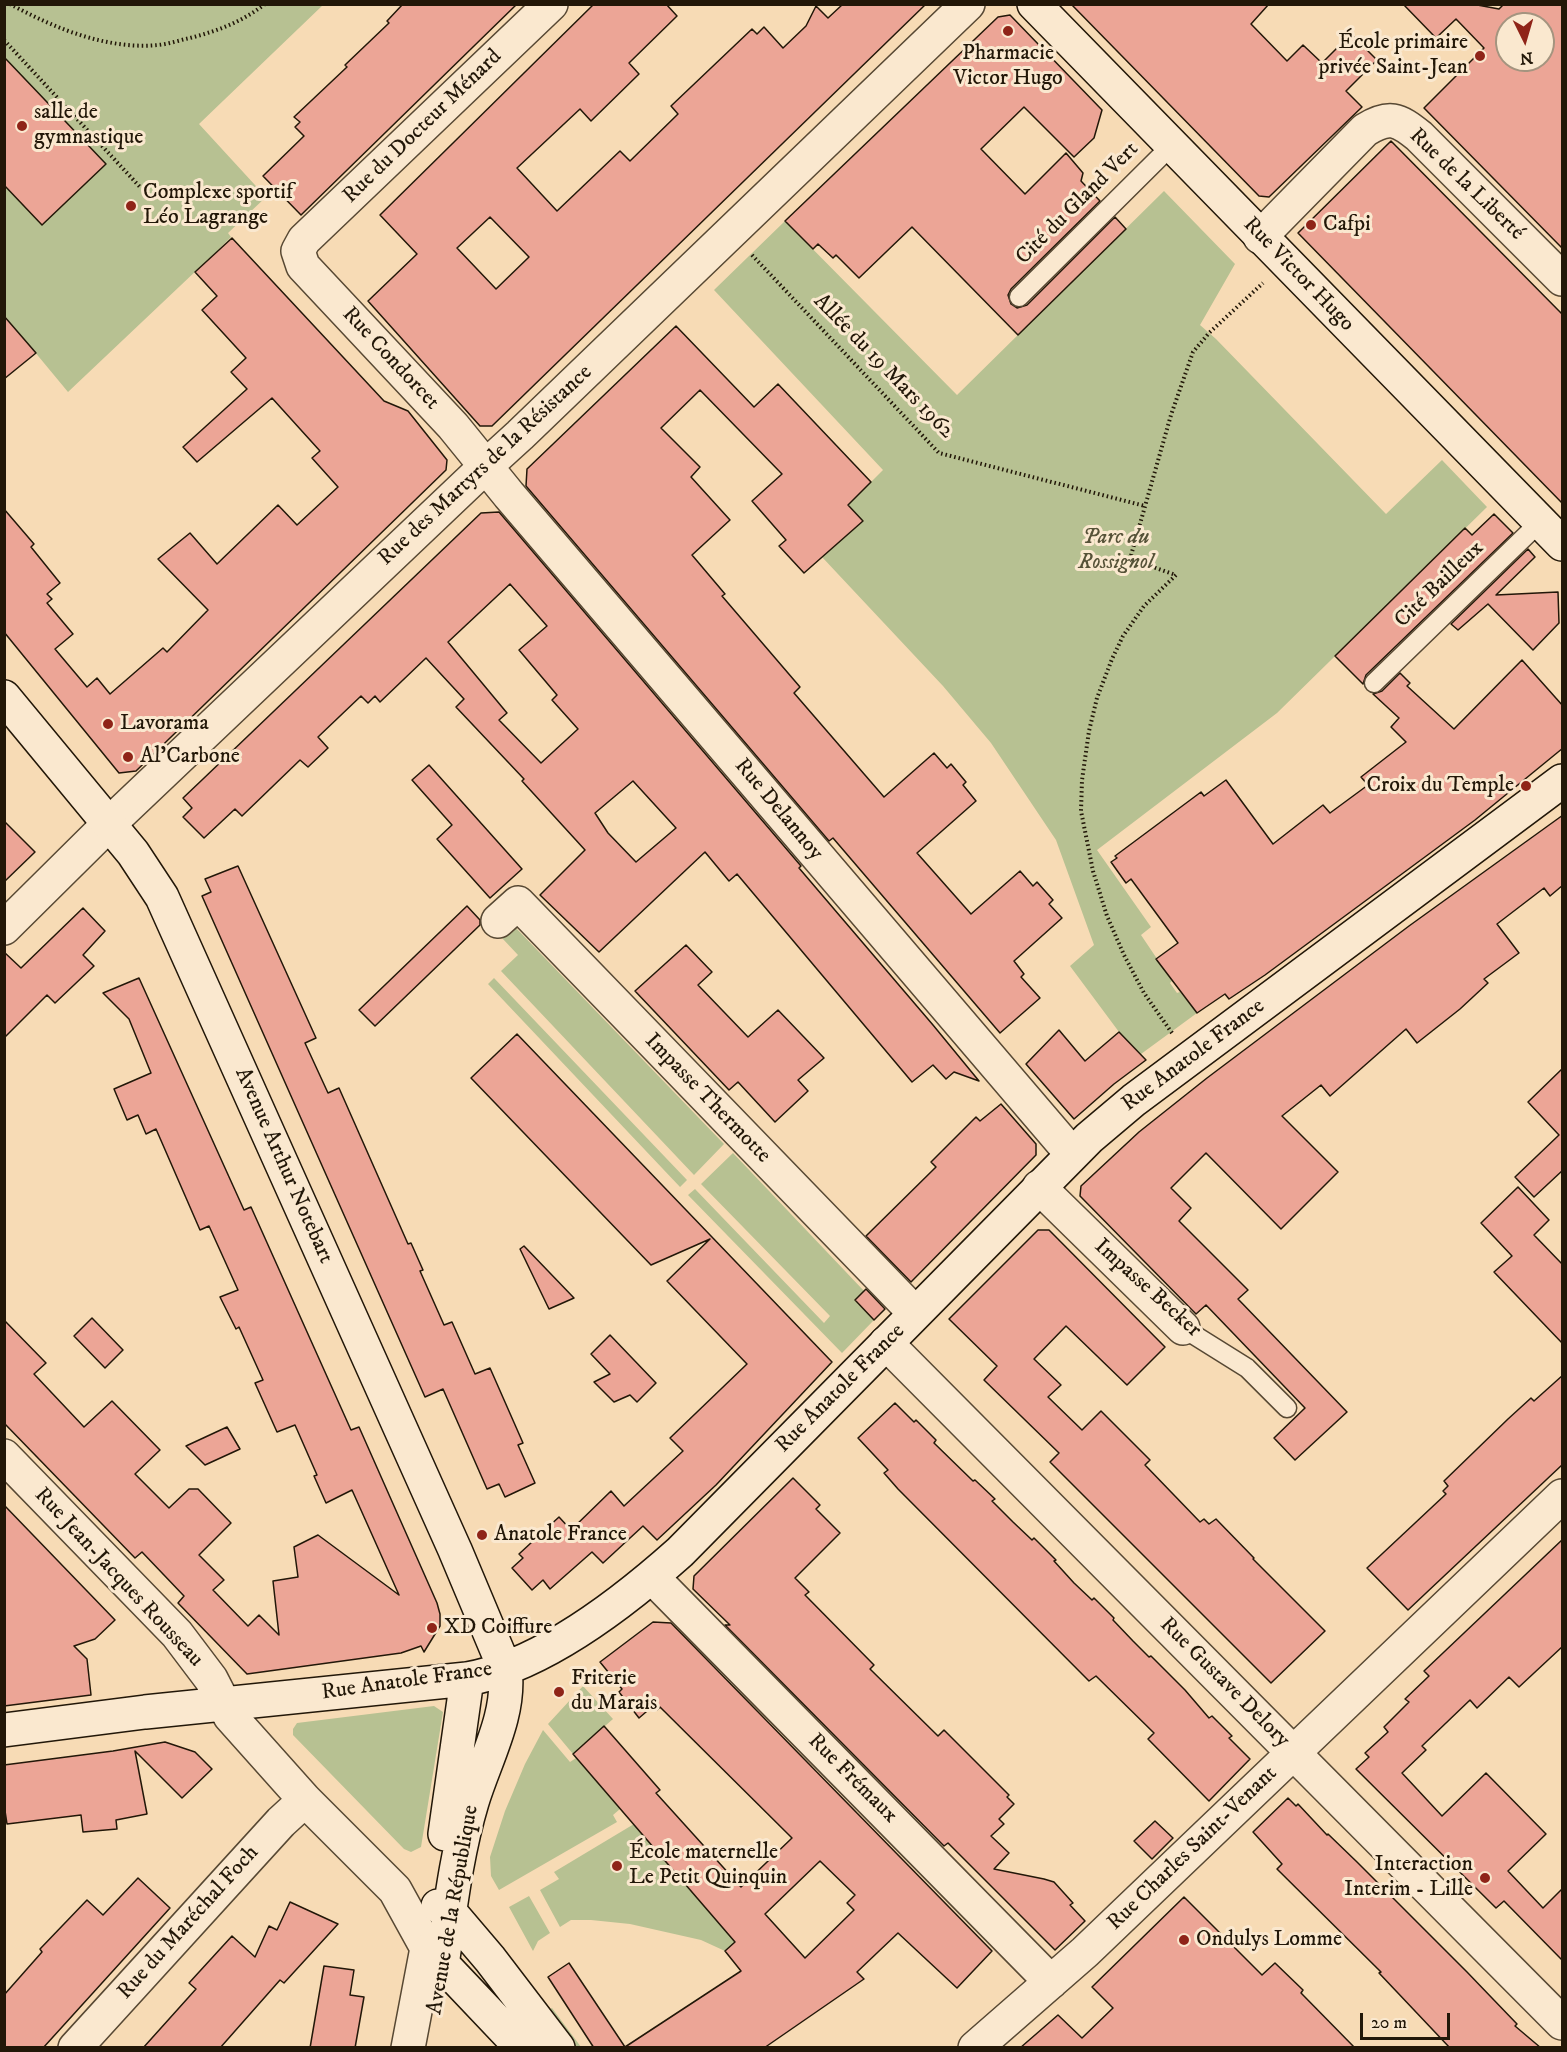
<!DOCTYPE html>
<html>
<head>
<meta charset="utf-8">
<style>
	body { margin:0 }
	#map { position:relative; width:1567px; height:2052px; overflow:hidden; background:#f7dbb5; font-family:"IM FELL DW Pica",serif }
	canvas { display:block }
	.frame { position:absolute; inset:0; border:6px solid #221708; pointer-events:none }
	.north { position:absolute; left:1495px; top:12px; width:60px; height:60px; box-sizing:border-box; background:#fae8cf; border:2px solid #a4947f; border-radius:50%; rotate:175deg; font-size:16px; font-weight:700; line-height:24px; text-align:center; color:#221708 }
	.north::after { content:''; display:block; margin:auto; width:21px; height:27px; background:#8f2418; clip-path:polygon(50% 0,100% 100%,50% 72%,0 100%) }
	.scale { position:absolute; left:1360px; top:2013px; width:90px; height:27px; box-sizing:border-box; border:3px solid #221708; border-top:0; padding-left:8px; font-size:18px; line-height:21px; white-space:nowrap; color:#221708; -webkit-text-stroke:4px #fae8cf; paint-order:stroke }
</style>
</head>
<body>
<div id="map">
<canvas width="1567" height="2052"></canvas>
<div class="frame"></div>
<div class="north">N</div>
<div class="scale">20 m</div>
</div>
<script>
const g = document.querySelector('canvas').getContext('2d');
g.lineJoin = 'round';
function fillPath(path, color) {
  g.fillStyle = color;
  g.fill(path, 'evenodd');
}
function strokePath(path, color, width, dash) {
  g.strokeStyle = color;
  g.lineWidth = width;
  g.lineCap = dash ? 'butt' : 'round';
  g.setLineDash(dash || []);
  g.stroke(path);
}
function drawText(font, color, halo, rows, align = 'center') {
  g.font = font + ' "IM FELL DW Pica",serif';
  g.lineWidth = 6;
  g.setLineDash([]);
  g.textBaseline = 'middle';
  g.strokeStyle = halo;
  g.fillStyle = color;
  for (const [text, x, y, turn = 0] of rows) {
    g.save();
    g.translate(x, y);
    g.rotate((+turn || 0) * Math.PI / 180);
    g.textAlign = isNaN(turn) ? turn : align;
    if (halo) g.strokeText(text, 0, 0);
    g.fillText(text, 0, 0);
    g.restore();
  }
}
const green = new Path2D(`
	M4,5H323L199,124L266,197L228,233L231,237L217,251L68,392L5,316Z
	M1164,191L1235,264L1200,325L1216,339L1386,514L1442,460L1487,507L1277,713L1097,850L1151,927L1141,935L1172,981L1170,983L1177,993L1180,992L1197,1013L1141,1054L1119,1032L1070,966L1094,945L1056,840L991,743L943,686L822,557L863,521L848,505L883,470L714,290L785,221L957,395Z
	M515,927L724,1144L694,1175L501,971L518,955L502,938Z
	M494,978L687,1180L680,1187L488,984Z
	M733,1153L864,1291L855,1301L874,1320L842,1353L688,1195L695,1189L824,1323L830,1316L701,1184Z
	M583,1686L613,1719L573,1754L548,1724Z
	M434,1706L443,1712L421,1847L411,1852L404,1849L293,1735V1729L297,1723Z
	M543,1730L570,1762L576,1758L620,1809L613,1815L617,1822L499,1890L491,1876L490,1857L505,1811L525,1764Z
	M634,1824L735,1942L725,1951L701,1940L630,1924L591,1920H571L560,1927L540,1890L559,1879L554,1872Z
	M529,1896L550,1933L538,1941L533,1951L509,1907Z
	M552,2008L581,2047H568L543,2013Z`);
const building = new Path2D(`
	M403,4H517L301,215L263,176L304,136L295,127L300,122L294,117L347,67L345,65L389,23L387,21Z
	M594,4H666L677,16L629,63L639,74L591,121L580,109L517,168L557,211L620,151L630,161L678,114L671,106L752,29L757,34L764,27L783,48L806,26L816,6L828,18L843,4H926L492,426H480L368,301L417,254L380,215ZM490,217L529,257L496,289L457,248Z
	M1071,4H1269L1251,24L1287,61L1303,45L1322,63L1351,34L1377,60L1346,91L1362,107L1269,197L1259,196Z
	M1403,4H1472L1499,9L1504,4H1563V249L1424,108L1484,48L1456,19L1436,38ZM1507,24H1543V60H1507Z
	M1010,15L1102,110L1094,138L1074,157L1024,107L981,149L1025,194L1066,153L1083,173L1081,181L1100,201L1011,289L1008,295L1011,304L1017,308L1027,305L1115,217L1126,229L1018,335L912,227L859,278L836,255L833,258L818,244L813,249L785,221L998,17Z
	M4,57L106,164L42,225L4,185Z
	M1391,141L1563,315V504L1298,233Z
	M232,238L384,401L408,411L447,460L446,470L136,771L119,773L4,632V509L34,544L31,547L60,583L47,594L52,599L47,603L73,634L55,649L87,687L97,678L110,694L163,648L167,652L208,610L158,559L190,533L217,564L278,505L297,525L338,487L312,458L320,451L272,398L197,462L183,447L247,389L231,372L246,358L202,310L217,296L195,272Z
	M4,316L36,353L4,379Z
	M676,326L754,407L778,384L871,482L848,505L863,521L804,573L779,546L786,540L752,501L782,474L700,390L661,428L700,467L691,477L730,520L692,555L725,594L722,596L800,687L794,693L884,797L934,753L947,768L951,764L966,782L963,785L976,801L917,853L971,914L1020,871L1033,886L1037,882L1053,900L1049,904L1062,918L1014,961L1024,974L1021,977L1040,998L1000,1033L833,838L829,841L526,486L527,469Z
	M499,512L801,866L799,868L933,1025L979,1081L954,1072L946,1079L933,1065L912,1082L737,874L729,881L705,852L599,952L540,895L585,850L522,781L524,779L456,707L464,699L426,658L380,702L375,696L368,703L361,696L318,737L328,748L308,767L300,760L242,816L235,809L204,838L183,817L192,808L183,798L203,779L481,513ZM510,584L547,626L519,650L557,695L552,700L578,729L541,763L499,720L507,713L448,642ZM633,781L676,828L636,862L608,833L595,813Z
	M1494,514L1513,533L1366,675L1363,684L1335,656L1465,528L1472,535Z
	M1528,549L1535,557L1496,595L1558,592L1559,623L1533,650L1488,604L1458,630L1451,624Z
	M1522,660L1563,706V748L1475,820L1265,975L1229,999L1225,994L1197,1013L1156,959L1178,943L1131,879L1126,883L1111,862L1117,858L1115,856L1201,792L1204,796L1226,780L1273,844L1323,805L1330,813L1368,785L1361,777L1406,742L1391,727L1399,718L1373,694L1382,691L1400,673L1410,683L1407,686L1454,729Z
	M429,765L522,869L490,898L437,839L452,825L412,780Z
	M1563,815V885L1550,896L1544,888L1497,924L1519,953L1484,979L1488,983L1460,1009L1417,1043L1406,1029L1330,1096L1321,1085L1282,1116L1338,1172L1281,1229L1206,1153L1171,1188L1191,1208L1179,1221L1248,1290L1238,1299L1347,1412L1295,1460L1274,1438L1305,1408L1206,1305L1196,1314L1080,1196L1081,1186L1139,1132L1207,1078L1409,926Z
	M4,821L35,852L4,882Z
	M238,866L316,1038L305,1043L328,1093L339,1088L408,1244L411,1243L423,1270L420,1271L444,1325L452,1322L475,1374L490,1368L523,1443L518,1445L535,1483L505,1497L499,1484L487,1489L443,1389L425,1397L202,896L211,892L205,879Z
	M467,906L480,920V925L375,1026L359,1010Z
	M83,908L105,931L83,955L94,966L55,1003L47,995L4,1038V952L21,968Z
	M686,945L712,972L698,985L748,1037L778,1010L824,1058L798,1080L808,1091L775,1122L738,1082L729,1090L635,991Z
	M139,978L244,1210L251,1207L351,1430L359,1427L437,1603L440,1614V1626L424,1652L421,1646L401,1653L247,1674L178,1603L184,1596L142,1552L135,1558L4,1423V1320L46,1363L34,1374L84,1427L112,1401L160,1450L135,1474L169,1508L189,1489H198L231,1523L199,1555L224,1580L213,1590L248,1626L259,1615L279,1635L273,1581L298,1577L294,1547L318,1535L399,1595L352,1490L326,1503L314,1476L317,1475L295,1425L277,1432L255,1383L263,1380L239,1327L236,1329L220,1297L238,1290L209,1226L200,1230L156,1129L146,1134L138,1115L127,1120L114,1089L151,1073L129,1019L103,993Z
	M1059,1030L1085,1061L1119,1032L1146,1060L1114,1084L1074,1119L1026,1064Z
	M517,1034L832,1362L716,1485L657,1540L643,1526L603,1563L592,1552L550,1589L543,1580L532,1590L512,1568L523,1558L519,1554L559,1517L571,1530L611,1491L624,1506L683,1451L670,1438L747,1364L667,1281L710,1239L651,1265L471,1078Z
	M1563,1068V1170L1534,1197L1515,1177L1559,1135L1528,1102Z
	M1001,1104L1036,1144V1155L911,1282L866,1236L936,1167L931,1162L976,1117L980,1121Z
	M1518,1187L1549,1220L1534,1235L1563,1265V1344L1494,1272L1512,1256L1481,1223Z
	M1038,1230H1049L1165,1347L1127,1385L1066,1326L1034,1359L1061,1385L1048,1397L1082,1430L1101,1411L1150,1460L1145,1465L1200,1522L1204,1519L1209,1524L1216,1519L1254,1558L1253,1559L1325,1631L1271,1683L1050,1462L1059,1453L984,1380L997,1366L949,1319Z
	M524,1246L574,1298L549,1309L520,1249Z
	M866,1289L885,1309L874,1320L855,1300Z
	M92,1318L123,1350L105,1368L74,1336Z
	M610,1335L656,1383L637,1402L630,1395L614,1402L594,1382L610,1374L591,1354Z
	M1563,1375V1464L1408,1610L1367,1568L1446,1494L1443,1491L1448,1486L1444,1481L1508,1419L1531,1398L1534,1401Z
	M895,1403L914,1422L916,1420L936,1440L934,1443L973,1481L975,1480L995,1499L992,1501L1013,1522L1032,1540L1034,1538L1056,1560L1054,1561L1074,1583L1092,1600L1094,1598L1114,1618L1113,1620L1133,1641L1149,1657L1151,1656L1185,1690L1209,1718L1212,1716L1232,1736L1229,1738L1250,1759L1209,1801L1148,1739L1154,1733L1096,1676L1089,1681L898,1489L884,1473L888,1470L858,1438Z
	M227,1427L240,1449L205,1465L186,1446Z
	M793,1478L820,1505L816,1509L840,1533L795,1578L809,1592L805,1595L874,1665L870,1669L938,1736L944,1730L1009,1795L1007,1797L1014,1804L999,1819L1004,1824L991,1836L1009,1853L994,1869L1044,1879L1054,1882L1073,1903L1070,1905L1085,1921L1055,1950L948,1843L944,1846L725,1625H730L693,1589L694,1576Z
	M4,1505L115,1620L95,1639L74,1646L87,1659L91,1695L4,1706Z
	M1563,1539V1646L1519,1687L1509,1677L1477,1708L1470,1700L1422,1746L1426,1750L1402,1773L1442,1816L1486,1773L1546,1834L1508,1871L1543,1908L1563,1888V1961L1504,1901L1496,1908L1356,1769L1369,1757L1365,1753L1388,1732L1384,1727L1409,1702L1405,1699L1429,1676L1424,1671Z
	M653,1622L671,1623L992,1951L957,1988L898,1933L857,1972L864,1979L764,2048H594L548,1977L569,1963L625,2047L741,1971L725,1951L735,1942L573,1754L604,1726L660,1790L656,1793L741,1887L792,1838L660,1707L657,1710L653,1706L639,1718L619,1692L622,1689L600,1662ZM820,1861L855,1895L847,1903L854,1910L805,1958L765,1914Z
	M165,1742L195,1752L212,1769L182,1798L135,1751L147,1814L116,1820L117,1829L83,1832L81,1815L7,1824L4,1804V1765L113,1751Z
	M1288,1798L1296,1806L1298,1804L1327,1835L1328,1834L1357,1862L1467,1972L1517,2024L1515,2026L1541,2048H1450L1379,1973L1381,1972L1277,1869L1282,1864L1253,1832Z
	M1155,1821L1173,1838L1152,1859L1134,1841Z
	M138,1878L170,1908L43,2048H4V1995L42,1952L40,1949L87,1900L103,1915Z
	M1184,1897L1262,1975L1275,1963L1303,1990L1301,1993L1355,2048H1020L1058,2015L1082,2038L1113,2008L1092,1987Z
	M290,1902L338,1924L284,1983L280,1980L220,2048H143L196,1989L189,1983L232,1936L255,1957L269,1926L277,1930Z
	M324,1966L354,1970L350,1995L364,1997L355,2048H310Z`);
const path = new Path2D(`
	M10,4C54,28 107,50 158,45C169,44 180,40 190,38C217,31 242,22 265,4
	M4,40L140,187
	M752,255L939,453L1145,506
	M1172,1033L1144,993L1124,955L1107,916L1093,871L1081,811L1082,780L1089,731L1097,698L1112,659L1123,636L1144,606L1176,575L1130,559L1171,415L1193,352L1209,333L1263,283`);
const lane = new Path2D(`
	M1019,297L1172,145
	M1374,683L1540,522
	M1183,1328L1247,1368L1287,1408`);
const street = new Path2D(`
	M551,4L304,240L298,251L303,266L453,426L509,495L1072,1154
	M1260,237L1365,130C1389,115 1398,119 1419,136L1562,279
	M498,921L518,903L915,1313
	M4,928L109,824L486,466L520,435L968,4
	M1039,1187L1183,1328
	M886,1343L1562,2023
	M4,1456L177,1634L211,1679L230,1716L305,1800L395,1890L427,1948L408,2048
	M652,1577L1051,1982
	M75,2048L281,1822L305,1800
	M975,2048L1085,1952L1562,1496`);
const secondary = new Path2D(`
	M1034,4L1562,544
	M4,697L133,853L162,897L455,1550L505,1669C511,1715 485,1759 472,1802C456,1855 450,1911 442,1965
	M4,1730L145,1712L467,1679C542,1666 624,1602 680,1552L1089,1138L1134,1100L1562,781
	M445,1834L467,1679
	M438,1906L450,1912L490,1959L558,2048
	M429,1950L522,2048`);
const markers = [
	[1008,31,6,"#8f2418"],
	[1480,56,6,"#8f2418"],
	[22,126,6,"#8f2418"],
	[131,206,6,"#8f2418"],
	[1311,225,6,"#8f2418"],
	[108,724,6,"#8f2418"],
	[128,757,6,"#8f2418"],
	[1526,786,6,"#8f2418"],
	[482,1535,6,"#8f2418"],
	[432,1628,6,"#8f2418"],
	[559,1692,6,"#8f2418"],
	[617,1866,6,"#8f2418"],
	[1485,1878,6,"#8f2418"],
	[1184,1940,6,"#8f2418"]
];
const poiNames = [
	["École primaire",1468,43,"right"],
	["privée Saint-Jean",1468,68,"right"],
	["Pharmacie",1008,54,"center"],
	["Victor Hugo",1008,79,"center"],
	["salle de",34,113],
	["gymnastique",34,138],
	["Complexe sportif",143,193],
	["Léo Lagrange",143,218],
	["Cafpi",1323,225],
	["Lavorama",120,724],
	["Al'Carbone",140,757],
	["Croix du Temple",1514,786,"right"],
	["Anatole France",494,1535],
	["XD Coiffure",444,1628],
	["Friterie",571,1679],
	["du Marais",571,1704],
	["École maternelle",629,1853],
	["Le Petit Quinquin",629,1878],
	["Interaction",1473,1865,"right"],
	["Interim - Lille",1473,1890,"right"],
	["Ondulys Lomme",1196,1940]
];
const streetNames = [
	["Rue du Docteur Ménard",423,127,-44],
	["Rue de la Liberté",1466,185,44],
	["Cité du Gland Vert",1078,204,-45],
	["Rue Victor Hugo",1298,275,46],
	["Rue Condorcet",390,359,47],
	["Allée du 19 Mars 1962",883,367,46],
	["Rue des Martyrs de la Résistance",486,466,-43],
	["Cité Bailleux",1440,585,-44],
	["Rue Delannoy",778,810,50],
	["Rue Anatole France",1194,1056,-37],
	["Impasse Thermotte",707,1099,46],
	["Avenue Arthur Notebart",283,1166,66],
	["Impasse Becker",1147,1289,42],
	["Rue Anatole France",841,1389,-45],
	["Rue Jean-Jacques Rousseau",118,1578,47],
	["Rue Anatole France",407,1682,-8],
	["Rue Gustave Delory",1224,1683,45],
	["Rue Frémaux",852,1779,45],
	["Rue Charles Saint-Venant",1193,1849,-44],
	["Avenue de la République",454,1910,-80],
	["Rue du Maréchal Foch",189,1923,-48]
];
const parkNames = [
	["Parc du",1116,538],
	["Rossignol",1116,563]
];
fillPath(green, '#b7c192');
fillPath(building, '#eca596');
strokePath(building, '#221708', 1.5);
strokePath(lane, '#574833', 21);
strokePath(street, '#574833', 36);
strokePath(secondary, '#221708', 36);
strokePath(path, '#221708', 4, [1.5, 3]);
strokePath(lane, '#fae8cf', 18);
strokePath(street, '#fae8cf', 33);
strokePath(secondary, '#fae8cf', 33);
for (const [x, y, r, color] of markers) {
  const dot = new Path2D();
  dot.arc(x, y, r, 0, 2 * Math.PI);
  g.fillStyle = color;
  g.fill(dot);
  strokePath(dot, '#fae8cf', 2);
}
drawText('22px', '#221708', '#fae8cf', poiNames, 'left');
drawText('22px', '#221708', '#fae8cf', streetNames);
drawText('italic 22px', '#565238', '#fae8cf', parkNames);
</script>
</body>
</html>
